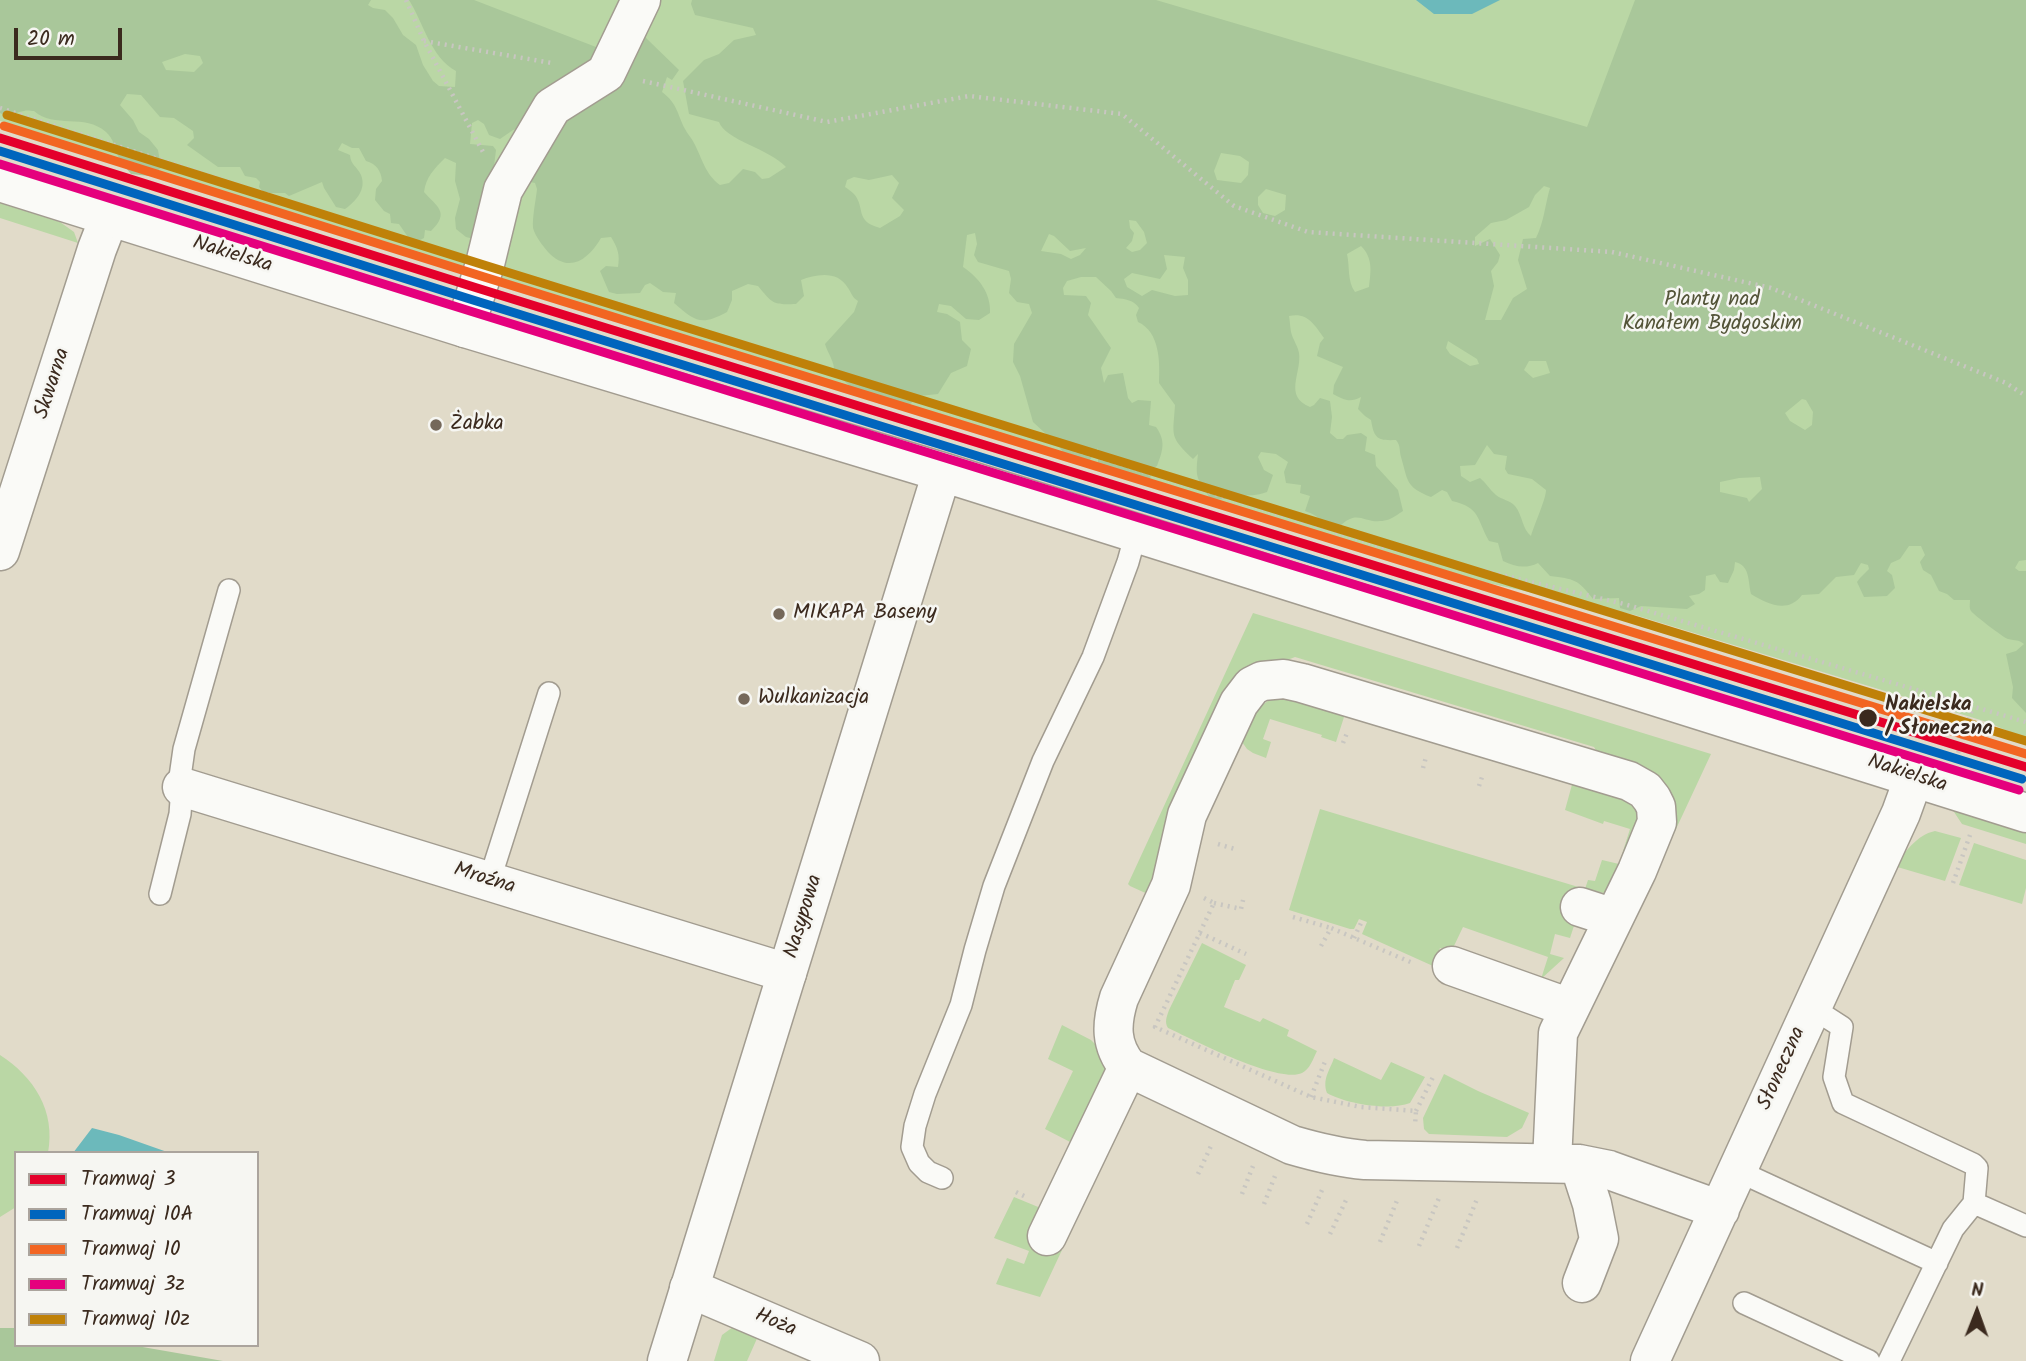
<!DOCTYPE html>
<html>
<head>
<meta charset="utf-8">
<style>
	body { margin:0 }
	#map { position:relative; width:2026px; height:1361px; overflow:hidden; background:#e1dbc9; font-family:Kalam,sans-serif }
	canvas { display:block }
	.legend { position:absolute; left:14px; top:1151px; width:245px; height:196px; box-sizing:border-box; background:#f6f6f2; border:2px solid #aba49d; margin:0; padding:9px 12px; list-style:none; font-size:21px; color:#3b2a1e }
	.legend li { display:flex; align-items:center; gap:14px; height:35px }
	.legend b { width:35px; border:2px solid #aba49d }
	.north { position:absolute; left:1942px; top:1277px; width:70px; height:70px; -webkit-text-stroke:5px #f6f6f2; paint-order:stroke; rotate:1deg; font-size:19px; font-weight:700; line-height:28px; text-align:center; color:#3b2a1e }
	.north::after { content:''; display:block; margin:auto; width:24px; height:32px; background:#3b2a1e; clip-path:polygon(50% 0,100% 100%,50% 72%,0 100%) }
	.scale { position:absolute; left:14px; top:28px; width:108px; height:32px; box-sizing:border-box; border:4px solid #3b2a1e; border-top:0; padding-left:9px; font-size:21px; line-height:24px; white-space:nowrap; color:#3b2a1e; -webkit-text-stroke:5px #f6f6f2; paint-order:stroke }
</style>
</head>
<body>
<div id="map">
<canvas width="2026" height="1361"></canvas>
<ul class="legend">
<li><b style="height:9px;background:#e4002b"></b>Tramwaj 3</li>
<li><b style="height:9px;background:#0065bd"></b>Tramwaj 10A</li>
<li><b style="height:9px;background:#f26522"></b>Tramwaj 10</li>
<li><b style="height:9px;background:#e5007d"></b>Tramwaj 3z</li>
<li><b style="height:9px;background:#bf8109"></b>Tramwaj 10z</li>
</ul>
<div class="north">N</div>
<div class="scale">20 m</div>
</div>
<script>
const g = document.querySelector('canvas').getContext('2d');
g.lineJoin = 'round';
function fillPath(path, color) {
  g.fillStyle = color;
  g.fill(path, 'evenodd');
}
function strokePath(path, color, width, dash) {
  g.strokeStyle = color;
  g.lineWidth = width;
  g.lineCap = dash ? 'butt' : 'round';
  g.setLineDash(dash || []);
  g.stroke(path);
}
function drawText(font, color, halo, rows, align = 'center') {
  g.font = font + ' Kalam,sans-serif';
  g.lineWidth = 5;
  g.setLineDash([]);
  g.textBaseline = 'middle';
  g.strokeStyle = halo;
  g.fillStyle = color;
  for (const [text, x, y, turn = 0] of rows) {
    g.save();
    g.translate(x, y);
    g.rotate((+turn || 0) * Math.PI / 180);
    g.textAlign = isNaN(turn) ? turn : align;
    if (halo) g.strokeText(text, 0, 0);
    g.fillText(text, 0, 0);
    g.restore();
  }
}
const green = new Path2D(`
	M0,0H2026V739L1987,722L1635,615L1474,580L1068,459L346,236L0,121Z
	M0,203L60,222L74,232L78,243L0,218Z
	M1253,613L1711,754L1655,874L1666,829L1605,765L1594,747L1295,657L1254,673L1152,896L1130,886L1128,884Z
	M1279,697L1345,714L1336,742L1321,737L1322,735L1270,719L1263,739L1271,742L1266,758L1253,753L1247,749L1242,742C1251,724 1256,701 1279,697Z
	M1573,781L1630,798L1642,809L1609,891L1604,893L1586,889L1570,938L1555,934L1550,954L1564,958L1541,979L1548,957L1463,927L1453,948L1447,950L1440,948L1433,966L1362,934L1367,922L1359,919L1354,929H1350L1289,910L1320,809L1585,889L1588,880L1595,881L1602,860L1619,864L1630,829L1604,821L1603,824L1565,810Z
	M1952,809L2026,830V844L1962,824Z
	M1935,831L1961,838L1945,881L1894,866C1906,852 1916,835 1935,831Z
	M1974,843L2026,860V888L2022,904L1959,885Z
	M1202,943L1246,965L1239,980H1235L1224,1007L1260,1022L1263,1018L1289,1030L1287,1036L1317,1051C1313,1059 1310,1069 1302,1073C1278,1084 1194,1040 1168,1028C1164,1022 1167,1016 1169,1010Z
	M1062,1025L1091,1040L1098,1047L1107,1070L1074,1144L1045,1129L1073,1071L1048,1059Z
	M0,1055C34,1077 56,1111 48,1153H16V1207L0,1217Z
	M1334,1058L1381,1080L1391,1062L1425,1077L1410,1103C1390,1111 1346,1104 1327,1093C1322,1079 1330,1070 1334,1058Z
	M1444,1074L1478,1091L1529,1113L1522,1128L1507,1137L1429,1134L1424,1129L1423,1118Z
	M1014,1197L1043,1209L1032,1234L1062,1250L1040,1297L996,1284L1007,1258L1024,1264L1029,1251L994,1238Z
	M733,1327L759,1334L747,1361H714L722,1335Z`);
const forest = new Path2D(`
	M0,0H371L368,5L373,8L385,10L393,18L403,35L416,45L423,65L433,81L439,86L455,87L456,71C431,58 423,22 409,0H474L609,52L636,24L647,39L679,70L672,80L667,77L662,92C678,104 677,114 685,129C687,134 692,138 694,143C702,158 705,174 720,185L729,183L743,169L755,172L762,179L769,178L786,167C770,149 725,140 719,122L689,114L683,81L704,60L719,54L734,40L756,35L753,28L695,15L691,4L692,0H1156L1587,127L1635,0H2026V560L2019,561L2015,568L2019,571H2026V713L2012,698L2013,687L2006,654L2016,651L2024,644C2018,639 2016,641 2008,639C2004,638 1974,615 1971,611C1969,608 1970,604 1970,600H1954L1947,594L1939,591L1931,575L1923,570L1920,562L1925,555L1921,546H1909L1900,559L1891,563L1887,571L1892,575L1895,588L1887,596L1864,597L1857,582L1860,578L1869,569L1868,565L1861,563L1854,575L1836,577L1819,594L1802,595C1788,614 1767,604 1751,594C1748,581 1750,565 1735,562L1734,570L1728,583L1720,582L1715,574L1706,576L1705,590L1699,594L1689,596L1695,604L1687,609L1641,606L1630,611L1620,608L1619,598L1593,599C1578,579 1574,579 1550,576L1538,563C1526,569 1515,567 1503,561L1498,543L1489,541C1476,518 1481,508 1452,501L1447,492L1442,490L1431,497C1405,487 1408,480 1401,457C1399,450 1401,446 1396,440C1377,441 1374,438 1371,420L1365,416L1358,409L1361,397C1350,403 1344,400 1333,394L1334,385L1343,367L1317,356L1320,343L1324,338C1314,324 1307,312 1289,316C1290,321 1290,327 1291,332C1293,340 1298,346 1299,353C1302,373 1283,396 1310,407L1314,405L1320,398L1330,401L1332,417L1330,433L1337,439H1343L1347,435L1361,433L1367,437L1365,451L1375,455L1376,466L1398,490L1403,511C1398,514 1392,519 1387,520C1363,526 1359,506 1338,528C1328,527 1326,525 1319,519C1316,515 1310,513 1305,511L1310,496L1300,493L1301,485L1286,483L1284,472L1288,462L1276,454L1261,452L1258,457L1264,470L1273,475L1267,492C1256,496 1249,495 1238,496C1226,498 1224,501 1210,498C1197,478 1195,479 1198,454L1193,459C1169,436 1173,437 1175,405L1159,383C1160,362 1160,332 1138,322L1136,315L1139,308C1134,300 1125,299 1116,298L1111,291L1096,277H1081L1067,281L1063,288L1064,295L1086,296L1091,303L1088,315L1111,348L1101,368L1104,383L1108,375L1123,373L1128,398L1132,403L1138,400L1151,401L1149,425L1156,427C1166,441 1163,450 1157,466L1151,469L1150,483L1134,475L1098,464V448L1087,464L1068,459L1058,445L1033,422L1020,376L1013,362L1014,344L1032,313L1029,304L1017,302L1009,293L1011,279L1009,271L978,262L974,255L977,244L975,233L967,235L963,267C979,278 991,293 990,313L979,320L966,319L951,306L939,304L937,312L947,314L960,322L962,340L971,349L967,366L951,373L938,394L919,396L908,406L880,404L859,394L834,372C835,362 828,354 825,344L854,312L858,301C852,297 852,294 848,288C838,270 816,274 801,280L804,296L796,304C773,305 773,304 758,286L748,284L732,291V300L727,312C701,326 696,322 674,303L676,293L663,292L650,283L645,285L640,293L617,294L609,292L600,271L606,266L618,267C620,255 618,248 611,237L601,238C588,260 569,274 548,252C543,246 535,236 533,228C532,218 536,199 537,189L535,183L521,180L523,127L513,130L500,139L489,135L484,124L478,120L472,123L470,144L493,146L496,150L494,166L496,167L478,240L466,237L456,229L455,218L460,199L455,181L456,163L445,158C434,169 426,177 424,192C436,206 451,212 431,231L425,230L424,238L416,242L410,240L399,224L391,223L390,214L384,211L375,200L376,189L382,181C381,170 376,164 366,161L359,148H352L342,143L338,150L350,155C351,166 357,166 361,175C367,190 355,202 345,209L336,207L324,188L322,182L289,196L285,193H264L259,187L260,182L256,178L245,176L240,167H218L187,145L194,138L193,131L174,118L160,117L141,95L127,94L120,105L133,120L139,132L149,139L158,150L161,168L150,176L131,174C126,168 122,163 118,156C114,147 114,139 106,132C85,113 54,129 34,111C31,111 27,110 24,111C14,112 10,119 0,113ZM185,54L200,56L203,63L194,72L166,70L162,62ZM1221,153L1240,156L1249,162L1248,175L1241,183L1217,180L1214,171ZM892,175L899,183L892,198L904,210L900,216L880,228C854,221 866,208 854,194C851,191 848,189 845,187L847,180L854,177L869,180ZM1544,186L1550,188C1545,205 1544,222 1536,238L1523,239L1518,260L1527,289L1513,298L1501,320H1485L1494,286L1491,271L1498,262L1500,255L1490,239L1475,246V237L1491,223L1506,220L1529,207L1535,195ZM1266,189L1286,195L1285,210L1275,216L1263,213L1258,205V197ZM1129,220L1136,221L1144,232L1147,243L1140,250L1132,252L1126,248L1132,241L1134,233L1130,228ZM1049,234L1054,236L1070,251L1086,248L1080,255L1071,259L1061,254L1041,251ZM1361,246C1373,258 1371,271 1369,287L1355,292C1347,281 1350,267 1347,254ZM1164,255L1185,257L1183,268L1188,280V295L1175,296L1152,290L1142,296L1127,287L1124,279L1132,273L1160,279L1167,269ZM1448,341L1477,359L1479,364L1470,366L1450,354L1446,348ZM1529,361H1546L1550,373L1533,378L1524,370ZM1802,399L1806,400L1813,412L1812,425L1805,430L1790,421L1785,413ZM1487,445L1494,454L1507,456L1505,469L1508,474L1532,479L1546,490C1546,499 1534,525 1531,536C1522,529 1523,516 1515,506C1510,500 1502,500 1496,495C1490,490 1486,483 1480,478L1470,482L1461,476L1460,466L1475,465ZM1760,477L1762,489L1749,502L1747,498L1720,492V482L1739,478Z
	M0,1328H16V1345H131L223,1361H0Z`);
const water = new Path2D(`
	M1416,0H1500L1472,14H1434Z
	M92,1128L119,1135L170,1153H73Z`);
const path = new Path2D(`
	M406,0L424,41L483,152
	M424,41L552,63
	M643,81L827,122L969,96L1122,114L1234,206L1308,232L1612,252L1771,288L2006,383L2026,396
	M0,108L449,253
	M521,275L1380,546L1624,604L2026,722
	M1343,743L1347,733
	M1958,753L1973,706
	M1423,768L1426,757
	M1479,786L1483,774
	M1218,844L1238,850
	M1953,883L1970,835
	M1204,898L1214,903L1155,1027L1311,1097L1361,1107L1416,1111L1415,1125
	M1214,903L1241,909L1244,896
	M1293,917L1331,928
	M1200,933L1246,954
	M1354,938L1362,921
	M1321,946L1331,928L1415,964
	M1311,1097L1326,1059
	M1416,1111L1434,1075
	M1198,1174L1211,1146
	M1016,1192L1026,1197
	M1242,1194L1253,1166
	M1264,1204L1275,1176
	M1307,1224L1322,1190
	M1330,1234L1348,1196
	M1380,1242L1398,1198
	M1419,1246L1439,1198
	M1457,1248L1477,1199`);
const lane = new Path2D(`
	M489,882L549,693
	M160,894L180,814L182,787L180,777L184,749L229,590
	M1811,1007L1842,1027L1834,1077L1843,1103L1973,1164L1977,1168L1974,1203L1953,1229L1889,1361
	M1738,1171L1937,1263
	M942,1178L928,1172L919,1163L912,1147L915,1126L925,1094L961,1005L975,950L994,886L1043,761L1093,657L1128,562L1136,533
	M1974,1203L2026,1226
	M1744,1303L1869,1361`);
const street = new Path2D(`
	M465,328L485,264L503,190L552,107L606,73L641,0
	M0,551L97,249L109,218
	M182,787L787,973
	M1580,907L1614,918
	M1452,966L1570,1008
	M1552,1162L1558,1033L1637,871L1657,822L1656,807L1652,799L1645,790L1629,781L1302,683L1284,679L1262,681L1252,686L1239,703L1187,815L1171,885L1119,998C1111,1024 1110,1045 1128,1067L1292,1145C1316,1152 1340,1158 1365,1160L1579,1164L1609,1170L1720,1210
	M1579,1164L1592,1204L1599,1239L1582,1283
	M1047,1236L1128,1067
	M689,1288L860,1361
	M1650,1361L1901,813L1914,777`);
const secondary = new Path2D(`
	M0,182L465,328L942,472L2026,813
	M667,1361L942,472`);
const tram1 = new Path2D(`
	M0,138L477,288L2026,767`);
const tram2 = new Path2D(`
	M0,151L473,300L2022,779`);
const tram3 = new Path2D(`
	M4,126L481,276L2026,754`);
const tram4 = new Path2D(`
	M0,164L470,311L2019,790`);
const tram5 = new Path2D(`
	M7,115L484,265L2026,741`);
const markers = [
	[436,425,7,"#75685a"],
	[779,614,7,"#75685a"],
	[744,699,7,"#75685a"],
	[1868,718,10,"#3b2a1e"]
];
const streetNames = [
	["Nakielska",232,256,17],
	["Skwarna",54,384,-72],
	["Nakielska",1907,775,18],
	["Mroźna",484,880,17],
	["Nasypowa",805,917,-73],
	["Słoneczna",1783,1069,-66],
	["Hoża",775,1324,23]
];
const parkNames = [
	["Planty nad",1712,301],
	["Kanałem Bydgoskim",1712,325]
];
const poiNames = [
	["Żabka",450,425],
	["MIKAPA Baseny",793,614],
	["Wulkanizacja",758,699]
];
const stopNames = [
	["Nakielska",1885,706],
	["/ Słoneczna",1885,730]
];
fillPath(green, '#bad7a5');
fillPath(forest, '#a9c79a');
fillPath(water, '#6cb9bb');
strokePath(lane, '#a29c90', 24);
strokePath(street, '#a29c90', 41);
strokePath(secondary, '#a29c90', 41);
strokePath(path, '#c8c6c1', 4.5, [2, 5]);
strokePath(lane, '#fafaf7', 21);
strokePath(street, '#fafaf7', 38);
strokePath(secondary, '#fafaf7', 38);
strokePath(tram1, '#e4002b', 9);
strokePath(tram2, '#0065bd', 9);
strokePath(tram3, '#f26522', 9);
strokePath(tram4, '#e5007d', 9);
strokePath(tram5, '#bf8109', 9);
for (const [x, y, r, color] of markers) {
  const dot = new Path2D();
  dot.arc(x, y, r, 0, 2 * Math.PI);
  g.fillStyle = color;
  g.fill(dot);
  strokePath(dot, '#f6f6f2', 2.5);
}
drawText('21px', '#3b2a1e', '#f6f6f2', streetNames);
drawText('21px', '#535438', '#f6f6f2', parkNames);
drawText('21px', '#3b2a1e', '#f6f6f2', poiNames, 'left');
drawText('bold 21px', '#3b2a1e', '#f6f6f2', stopNames, 'left');
</script>
</body>
</html>
